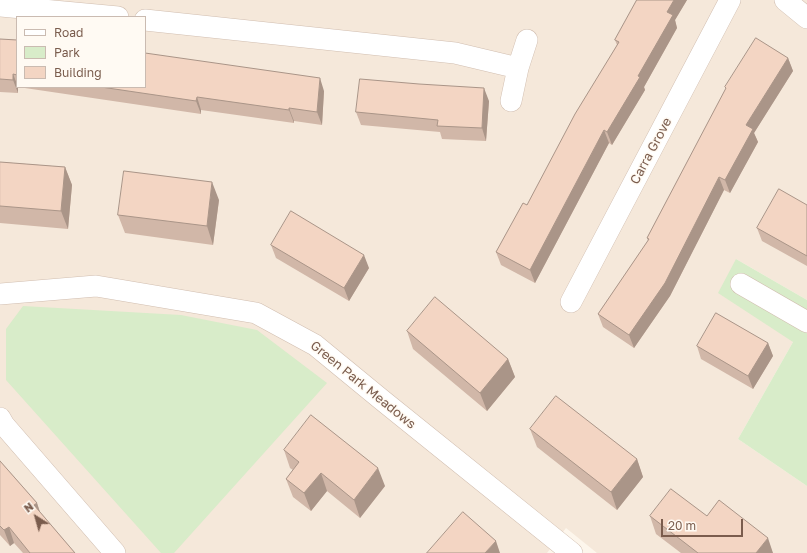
<!DOCTYPE html>
<html>
<head>
<meta charset="utf-8">
<style>
	body { margin:0 }
	#map { position:relative; width:807px; height:553px; overflow:hidden; background:#fdf6ec; font-family:"Golos Text",sans-serif }
	canvas { display:block }
	.legend { position:absolute; left:16px; top:16px; width:130px; height:72px; box-sizing:border-box; background:#fffaf3; border:1px solid #cabbb1; margin:0; padding:5px 7px; list-style:none; font-size:12px; color:#7a5c4d }
	.legend li { display:flex; align-items:center; gap:8px; height:20px }
	.legend b { width:20px; border:1px solid #cabbb1 }
	.north { position:absolute; left:16px; top:497px; width:40px; height:40px; -webkit-text-stroke:3px #fffaf3; paint-order:stroke; rotate:323deg; font-size:11px; font-weight:700; line-height:16px; text-align:center; color:#7a5c4d }
	.north::after { content:''; display:block; margin:auto; width:14px; height:18px; background:#7a5c4d; clip-path:polygon(50% 0,100% 100%,50% 72%,0 100%) }
	.scale { position:absolute; left:661px; top:519px; width:82px; height:18px; box-sizing:border-box; border:2px solid #7a5c4d; border-top:0; padding-left:5px; font-size:12px; line-height:14px; white-space:nowrap; color:#7a5c4d; -webkit-text-stroke:3px #fffaf3; paint-order:stroke }
</style>
</head>
<body>
<div id="map">
<canvas width="807" height="553"></canvas>
<ul class="legend">
<li><b style="height:5px;background:#fff"></b>Road</li>
<li><b style="height:11px;background:#d8ecc9"></b>Park</li>
<li><b style="height:11px;background:#f3d5c3"></b>Building</li>
</ul>
<div class="north">N</div>
<div class="scale">20 m</div>
</div>
<script>
const g = document.querySelector('canvas').getContext('2d');
g.lineJoin = 'round';
function fillPath(path, color) {
  g.fillStyle = color;
  g.fill(path, 'evenodd');
}
function strokePath(path, color, width, dash) {
  g.strokeStyle = color;
  g.lineWidth = width;
  g.lineCap = dash ? 'butt' : 'round';
  g.setLineDash(dash || []);
  g.stroke(path);
}
function drawText(font, color, halo, rows, align = 'center') {
  g.font = font + ' "Golos Text",sans-serif';
  g.lineWidth = 3;
  g.setLineDash([]);
  g.textBaseline = 'middle';
  g.strokeStyle = halo;
  g.fillStyle = color;
  for (const [text, x, y, turn = 0] of rows) {
    g.save();
    g.translate(x, y);
    g.rotate((+turn || 0) * Math.PI / 180);
    g.textAlign = isNaN(turn) ? turn : align;
    if (halo) g.strokeText(text, 0, 0);
    g.fillText(text, 0, 0);
    g.restore();
  }
}
const residential = new Path2D(`
	M0,0H807V300L736,259L793,342L738,439L807,486V553H597L566,528L547,553H0ZM17,17H145V87H17Z`);
const green = new Path2D(`
	M736,259L807,300V486L738,439L793,342L718,293Z
	M23,306L181,315L257,330L327,383L174,553H161L6,380V329Z`);
const minor = new Path2D(`
	M785,0L807,18
	M0,6L118,17
	M145,20L455,53L518,68
	M511,101L518,68L527,40
	M741,284L807,322
	M0,294L96,286L256,313L315,345L382,400L572,553
	M571,302L730,0
	M0,418L4,425L115,553`);
const wall = new Path2D(`
	M637,0H687L675,20L677,28L644,87L645,90L612,145L609,143L535,283L501,265L496,252L527,205L617,45L615,40Z
	M0,39L17,40V87H145L324,91L322,125L294,121V123L201,110V114L18,87V93L0,92Z
	M788,58L793,71L754,133L758,142L730,193L724,190L670,296L634,348L603,327L598,314L648,241L647,238L726,89L725,87Z
	M489,101L486,141L442,139L440,132L361,125L356,112Z
	M0,162L65,167L72,185L68,229L0,223Z
	M219,200L213,245L125,233L118,215Z
	M807,205V266L762,241L757,228Z
	M271,245L369,268L349,301L276,258Z
	M407,331L508,359L515,377L487,411L413,349Z
	M768,343L773,356L753,389L701,359L697,346Z
	M530,429L637,459L643,477L617,510L537,447Z
	M284,450L385,486L360,518L327,491L311,511L293,497L286,479L293,470L290,468Z
	M0,461L37,503L40,512L75,553H23L14,543L10,546L0,535Z
	M650,516H707L773,553H681L656,534Z`);
const shadedWall = new Path2D(`
	M674,0H687L675,20L677,28L644,87L645,90L612,145L607,132L638,76L667,12Z
	M788,58L793,71L754,133L758,142L730,193L725,180L746,125Z
	M13,74L17,84V87H18V93L13,80Z
	M320,78L324,91L322,125L317,112Z
	M484,88L489,101L486,141L482,128Z
	M197,97L201,110V114L196,101Z
	M289,108L294,121V123L289,110Z
	M604,130L609,143L535,283L530,270Z
	M65,167L72,185L68,229L61,211Z
	M719,177L724,190L670,296L634,348L629,335Z
	M212,182L219,200L213,245L207,226Z
	M364,255L369,268L349,301L344,288Z
	M768,343L773,356L753,389L748,376Z
	M508,359L515,377L487,411L480,393Z
	M637,459L643,477L617,510L611,492Z
	M378,468L385,486L360,518L354,500Z
	M321,473L327,491L311,511L304,493Z
	M37,503L42,519L34,505Z
	M9,527L14,543L10,546L4,530Z
	M768,538L773,553H756Z
	M496,541L500,553H485Z`);
const building = new Path2D(`
	M637,0H674L667,12L673,15L638,76L640,77L607,132L604,130L530,270L496,252L523,203L527,205L575,114L619,42L615,40Z
	M756,38L788,58L746,125L753,129L725,180L719,177L665,283L629,335L598,314L649,239L647,238L726,88L725,87Z
	M0,39L17,40V75L13,74V80L0,79Z
	M145,53L320,78L317,112L289,108V110L197,97L196,101L101,87H145Z
	M360,79L419,84L484,88L482,128L437,126L438,120L356,112Z
	M0,162L65,167L61,211L0,206Z
	M124,171L212,182L207,226L118,215Z
	M779,189L807,205V256L757,228Z
	M291,211L364,255L344,288L271,245Z
	M435,297L508,359L480,393L407,331Z
	M716,313L768,343L748,376L697,346Z
	M556,396L637,459L611,492L530,429Z
	M311,415L378,468L354,500L321,473L304,493L286,479L299,462L284,450Z
	M0,461L37,503L34,505L75,553H30L9,527L4,530L0,526Z
	M671,489L707,516L719,500L768,538L756,553H698L650,516Z
	M463,512L496,541L485,553H427Z`);
const streetNames = [
	["Carra Grove",651,151,-62],
	["Green Park Meadows",363,385,39]
];
fillPath(residential, '#f5e8da');
fillPath(green, '#d8ecc9');
strokePath(minor, '#d1beb0', 22);
strokePath(minor, '#fff', 21);
fillPath(wall, '#d1b7a8');
fillPath(shadedWall, '#aa9588');
fillPath(building, '#f3d5c3');
strokePath(building, '#aa9588', 1);
drawText('13px', '#7a5c4d', '#fffaf3', streetNames);
</script>
</body>
</html>
